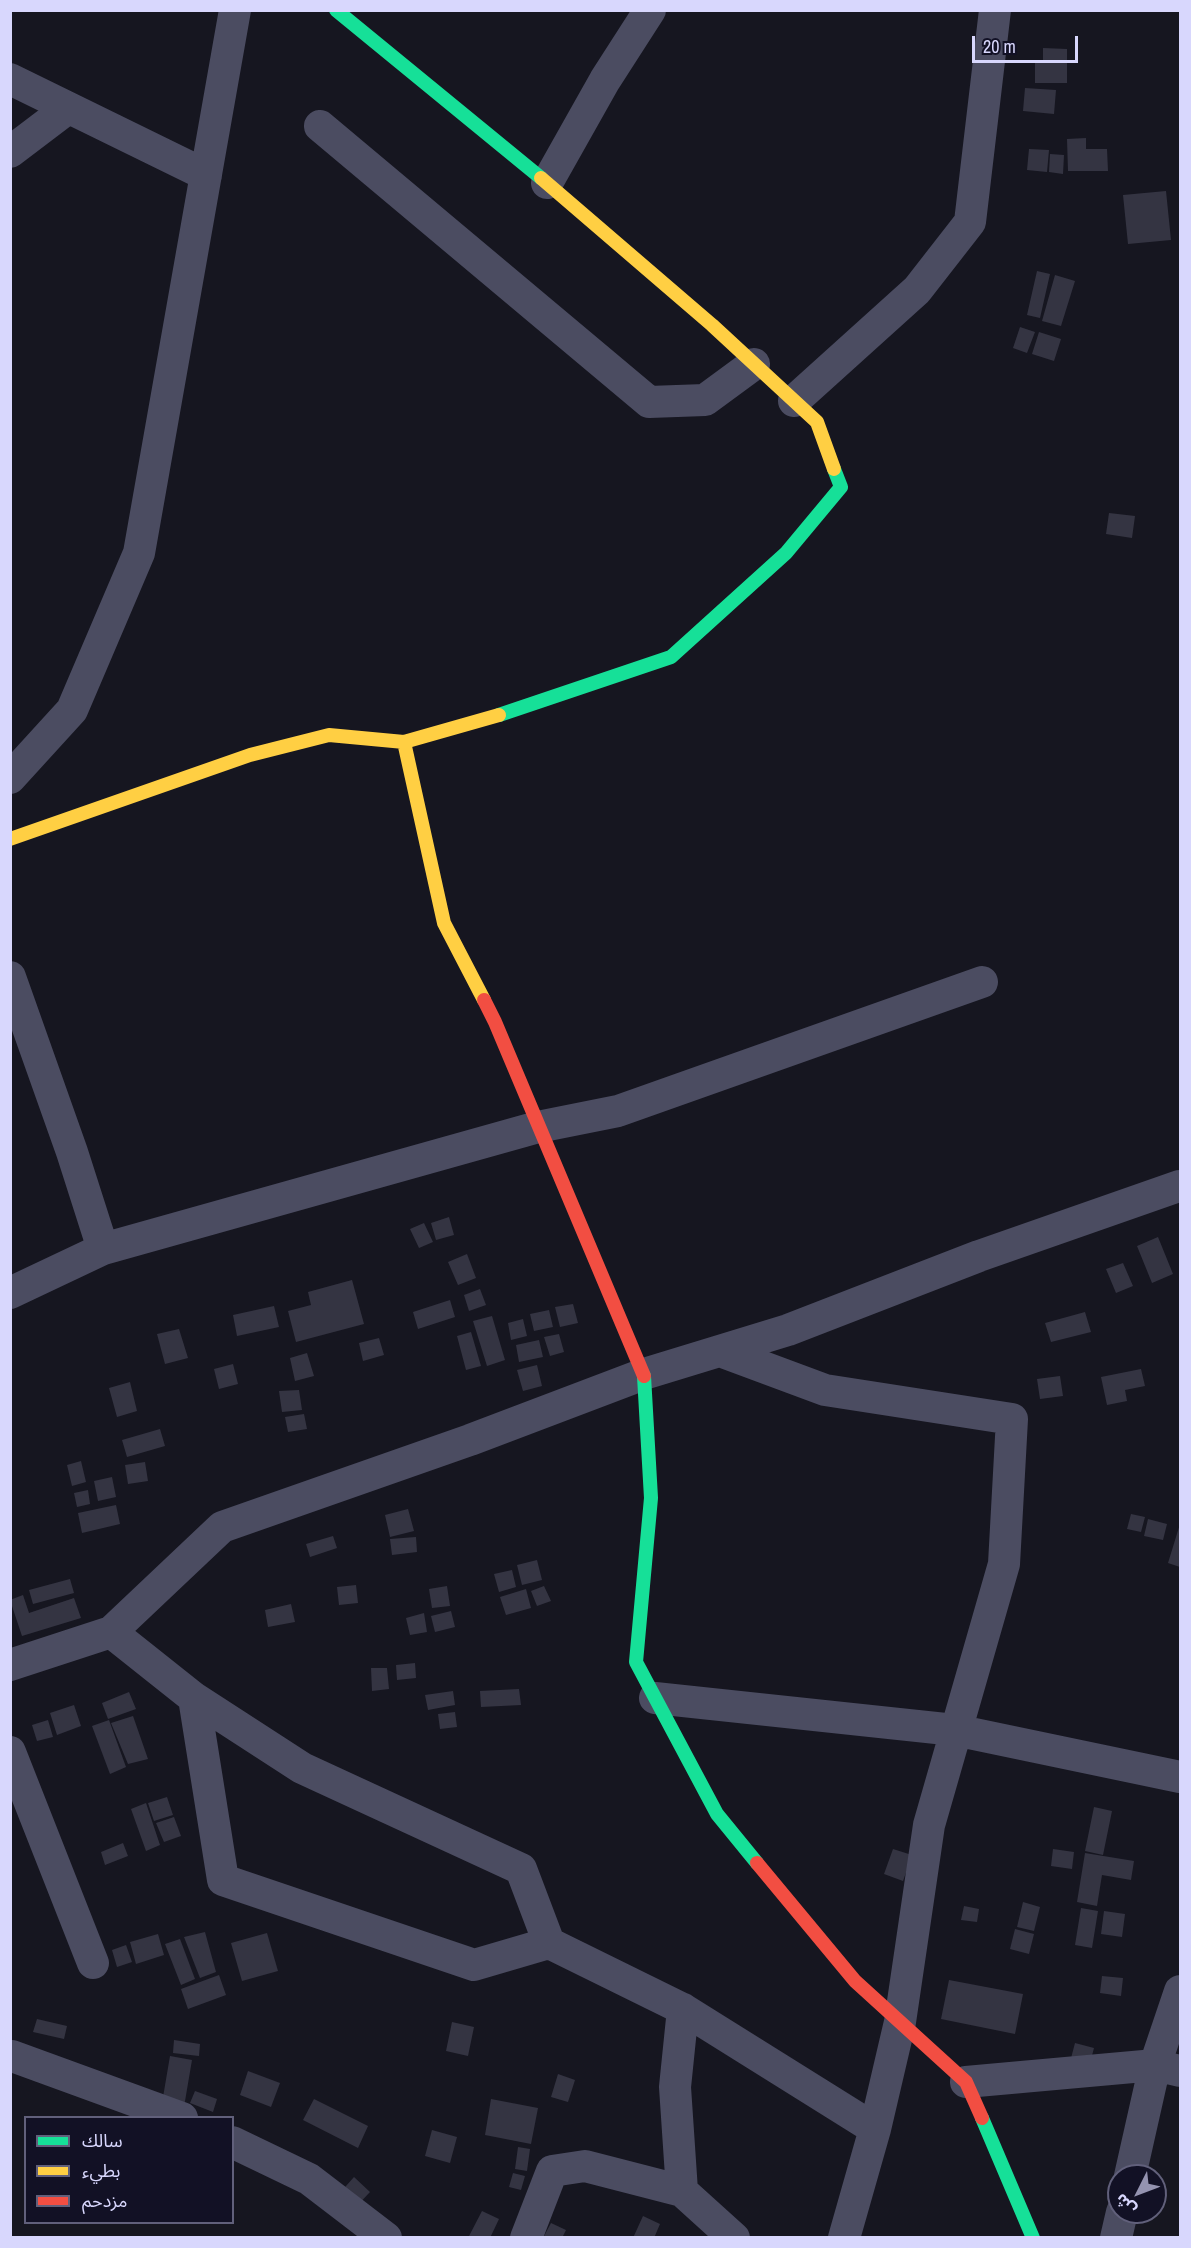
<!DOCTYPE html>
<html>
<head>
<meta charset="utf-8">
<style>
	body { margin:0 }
	#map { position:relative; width:1191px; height:2248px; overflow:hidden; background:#161620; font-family:"Archivo Narrow","Noto Sans Arabic",sans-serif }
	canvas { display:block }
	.frame { position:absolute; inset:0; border:12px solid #d8d7fd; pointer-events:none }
	.legend { position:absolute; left:24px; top:2116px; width:210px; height:108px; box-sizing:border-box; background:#121125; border:2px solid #61607b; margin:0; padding:8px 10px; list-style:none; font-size:18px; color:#d8d7fd }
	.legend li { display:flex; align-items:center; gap:12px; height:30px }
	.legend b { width:30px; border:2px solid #61607b }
	.north { position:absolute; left:1107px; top:2164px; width:60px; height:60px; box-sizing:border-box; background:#121125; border:2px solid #61607b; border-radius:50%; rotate:228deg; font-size:16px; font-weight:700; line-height:24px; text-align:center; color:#d8d7fd }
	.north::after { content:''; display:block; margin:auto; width:21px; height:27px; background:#9493b0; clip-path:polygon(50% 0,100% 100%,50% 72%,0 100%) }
	.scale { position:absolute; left:972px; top:36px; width:106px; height:27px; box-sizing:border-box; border:3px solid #d8d7fd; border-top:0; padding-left:8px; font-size:18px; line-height:21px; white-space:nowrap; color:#d8d7fd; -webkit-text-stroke:4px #121125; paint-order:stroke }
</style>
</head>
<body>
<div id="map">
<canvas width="1191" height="2248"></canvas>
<div class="frame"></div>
<ul class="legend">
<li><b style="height:8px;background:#16e098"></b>سالك</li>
<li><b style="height:8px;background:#ffcf43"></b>بطيء</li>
<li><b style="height:8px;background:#f24e42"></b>مزدحم</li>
</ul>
<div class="north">ش</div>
<div class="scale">20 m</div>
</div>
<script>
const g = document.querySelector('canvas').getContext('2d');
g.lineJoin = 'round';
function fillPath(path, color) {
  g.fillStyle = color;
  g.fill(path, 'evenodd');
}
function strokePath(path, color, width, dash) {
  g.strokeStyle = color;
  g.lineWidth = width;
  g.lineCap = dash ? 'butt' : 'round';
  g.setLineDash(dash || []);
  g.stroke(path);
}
const building = new Path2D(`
	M1043,48L1067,49V83H1035V61L1043,62Z
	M1025,88L1056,90L1054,114L1023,111Z
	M1086,138V149H1107L1108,171H1068L1067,139Z
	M1029,149L1049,150L1047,172L1027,170Z
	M1050,154L1064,155L1063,174L1049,172Z
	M1166,191L1171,240L1128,244L1123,195Z
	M1037,271L1050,274L1040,318L1027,315Z
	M1055,275L1075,281L1061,326L1042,321Z
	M1020,327L1035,332L1027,353L1013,348Z
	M1039,332L1061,339L1054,361L1032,354Z
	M1109,513L1135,516L1132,538L1106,534Z
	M449,1217L454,1235L436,1240L431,1223Z
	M424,1223L433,1242L419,1248L410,1229Z
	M1158,1237L1173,1274L1152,1283L1137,1246Z
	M467,1254L476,1278L458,1285L448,1262Z
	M1123,1263L1133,1286L1116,1293L1106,1269Z
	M352,1280L364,1324L296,1342L288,1311L311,1305L308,1292Z
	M480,1289L486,1305L469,1311L464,1295Z
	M450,1300L455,1317L418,1329L413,1312Z
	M573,1304L578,1323L560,1327L555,1307Z
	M274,1306L279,1327L237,1336L233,1315Z
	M549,1310L553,1327L534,1331L530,1314Z
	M1085,1312L1091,1332L1051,1342L1045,1323Z
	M492,1316L505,1360L487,1366L473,1321Z
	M523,1319L527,1336L511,1340L508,1323Z
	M179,1329L188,1358L165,1364L157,1334Z
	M471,1332L481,1366L466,1370L457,1336Z
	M559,1334L564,1352L550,1356L544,1337Z
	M379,1338L384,1355L363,1361L359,1343Z
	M539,1340L543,1357L519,1362L516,1345Z
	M307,1353L314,1376L295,1381L290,1358Z
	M233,1364L238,1384L219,1389L214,1369Z
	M537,1365L542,1386L523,1391L517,1370Z
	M1141,1369L1145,1386L1125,1390L1127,1401L1107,1405L1101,1377Z
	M1060,1376L1063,1396L1040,1399L1037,1379Z
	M130,1382L137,1411L117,1417L109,1388Z
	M299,1390L302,1410L282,1412L279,1391Z
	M304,1414L307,1429L288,1432L285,1417Z
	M160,1429L165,1446L127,1457L122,1440Z
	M81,1461L86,1482L72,1486L67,1465Z
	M145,1462L148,1481L128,1484L125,1465Z
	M112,1477L116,1497L98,1501L94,1481Z
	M88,1490L90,1504L77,1507L74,1493Z
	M116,1505L120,1524L82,1533L78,1513Z
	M408,1509L414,1531L390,1537L385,1515Z
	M1131,1514L1145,1517L1141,1532L1127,1529Z
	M1148,1519L1167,1524L1163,1540L1144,1536Z
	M1180,1524V1567L1168,1563Z
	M333,1536L337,1548L310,1557L306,1544Z
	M416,1537L417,1552L392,1555L390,1539Z
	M537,1560L542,1580L522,1585L517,1565Z
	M512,1570L516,1587L499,1592L494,1574Z
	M70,1579L74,1593L33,1604L29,1590Z
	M356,1585L358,1603L339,1605L337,1587Z
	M447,1586L450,1606L432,1608L429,1589Z
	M544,1586L551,1601L537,1606L531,1591Z
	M526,1589L531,1608L506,1615L500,1597Z
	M23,1595L29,1613L74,1598L81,1618L22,1636L10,1600Z
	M291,1604L295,1622L268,1627L265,1610Z
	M451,1611L455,1627L435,1632L431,1616Z
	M424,1613L427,1632L410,1635L406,1618Z
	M415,1663L416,1678L397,1680L396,1665Z
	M371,1668H387L389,1689L372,1691Z
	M519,1689L521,1705L481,1707L480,1691Z
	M453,1691L455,1705L428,1710L425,1695Z
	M129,1692L136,1709L108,1719L102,1703Z
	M74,1705L81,1726L57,1735L50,1713Z
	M455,1712L457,1727L440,1729L438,1714Z
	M133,1716L148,1759L128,1764L111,1723Z
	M48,1720L53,1737L37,1741L32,1725Z
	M109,1720L126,1767L110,1774L92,1726Z
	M167,1797L173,1815L154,1821L148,1803Z
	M146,1803L160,1845L146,1851L131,1809Z
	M1094,1807L1112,1811L1103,1855L1085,1851Z
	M174,1817L181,1836L164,1842L156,1823Z
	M123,1843L128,1856L105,1865L101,1852Z
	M893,1849L912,1855L903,1881L884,1874Z
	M1053,1849L1074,1852L1072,1869L1051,1866Z
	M1085,1853L1134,1861L1131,1880L1102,1875L1097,1906L1077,1902Z
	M1023,1902L1040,1907L1034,1931L1017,1927Z
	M964,1906L979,1909L977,1922L961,1920Z
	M1081,1908L1098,1911L1092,1948L1075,1945Z
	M1104,1911L1125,1914L1122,1937L1101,1934Z
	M1015,1929L1034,1934L1029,1954L1010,1949Z
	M205,1932L216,1972L200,1978L184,1937Z
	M267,1933L278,1971L242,1981L231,1943Z
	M158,1934L164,1955L136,1964L130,1942Z
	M180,1939L195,1979L181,1985L165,1944Z
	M126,1945L132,1962L117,1967L112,1950Z
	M219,1975L226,1995L188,2009L181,1989Z
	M1102,1976L1123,1978L1121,1996L1100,1993Z
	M949,1980L1023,1994L1015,2034L941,2019Z
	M37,2019L67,2026L64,2039L33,2032Z
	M452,2022L474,2027L468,2056L446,2051Z
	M174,2040L200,2044L199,2056L173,2053Z
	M1075,2043L1094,2048L1089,2067L1070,2062Z
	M170,2056L192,2060L184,2107L162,2103Z
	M248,2071L280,2083L271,2107L240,2095Z
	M558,2074L575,2080L568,2102L551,2097Z
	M195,2091L217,2099L213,2112L190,2103Z
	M314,2099L368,2126L358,2148L303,2120Z
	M491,2099L538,2108L531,2144L485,2135Z
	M432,2130L457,2137L450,2163L425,2156Z
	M518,2147L530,2149L527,2171L515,2169Z
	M513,2173L525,2176L521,2190L509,2187Z
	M354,2177L370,2192L354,2209L338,2195Z
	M482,2211L499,2219L490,2238H468Z
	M643,2216L660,2224L654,2238H633Z
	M551,2223L566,2230L562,2238H543Z`);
const street = new Path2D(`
	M10,79L206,175
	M320,126L649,402L705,400L754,364
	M10,152L68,108
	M547,183L605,80L650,10
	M794,401L917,290L970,222L995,10
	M10,778L72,710L139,553L235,10
	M10,977L72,1152L103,1249L10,1293
	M103,1249L538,1127L618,1111L982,982
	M720,1351L825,1390L1012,1419L1004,1564L929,1825L900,2022L875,2129L844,2238
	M111,1632L194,1698L302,1768L521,1869L549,1943L683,2009L875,2129
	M10,1665L111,1632L222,1527L470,1440L644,1374L788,1330L979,1256L1179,1186
	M194,1698L223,1880L474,1965L549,1943
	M655,1698L955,1730L1180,1777
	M10,1752L93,1963
	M683,2009L675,2087L682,2191L734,2238
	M12,2056L182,2118
	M966,2082L1155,2065L1180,2071
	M232,2142L309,2179L386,2238
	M1130,2176L1155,2065L1180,1991
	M526,2238L552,2171L585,2166L682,2191
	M1116,2238L1122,2212`);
const fast = new Path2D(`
	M336,10L541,178
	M499,715L671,657L786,553L841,487L834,469
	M644,1376L651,1498L636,1662L717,1814L757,1863
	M982,2118L1033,2238`);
const slow = new Path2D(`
	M541,178L712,325L817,422L834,469
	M404,742L444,923L484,1000
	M10,839L250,755L329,735L404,742L499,715`);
const jam = new Path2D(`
	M484,1000L495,1022L644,1376
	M757,1863L855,1981L966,2082L982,2118`);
fillPath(building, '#343442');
strokePath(street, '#4b4c61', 32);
strokePath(fast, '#16e098', 14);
strokePath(slow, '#ffcf43', 14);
strokePath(jam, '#f24e42', 14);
</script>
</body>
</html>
